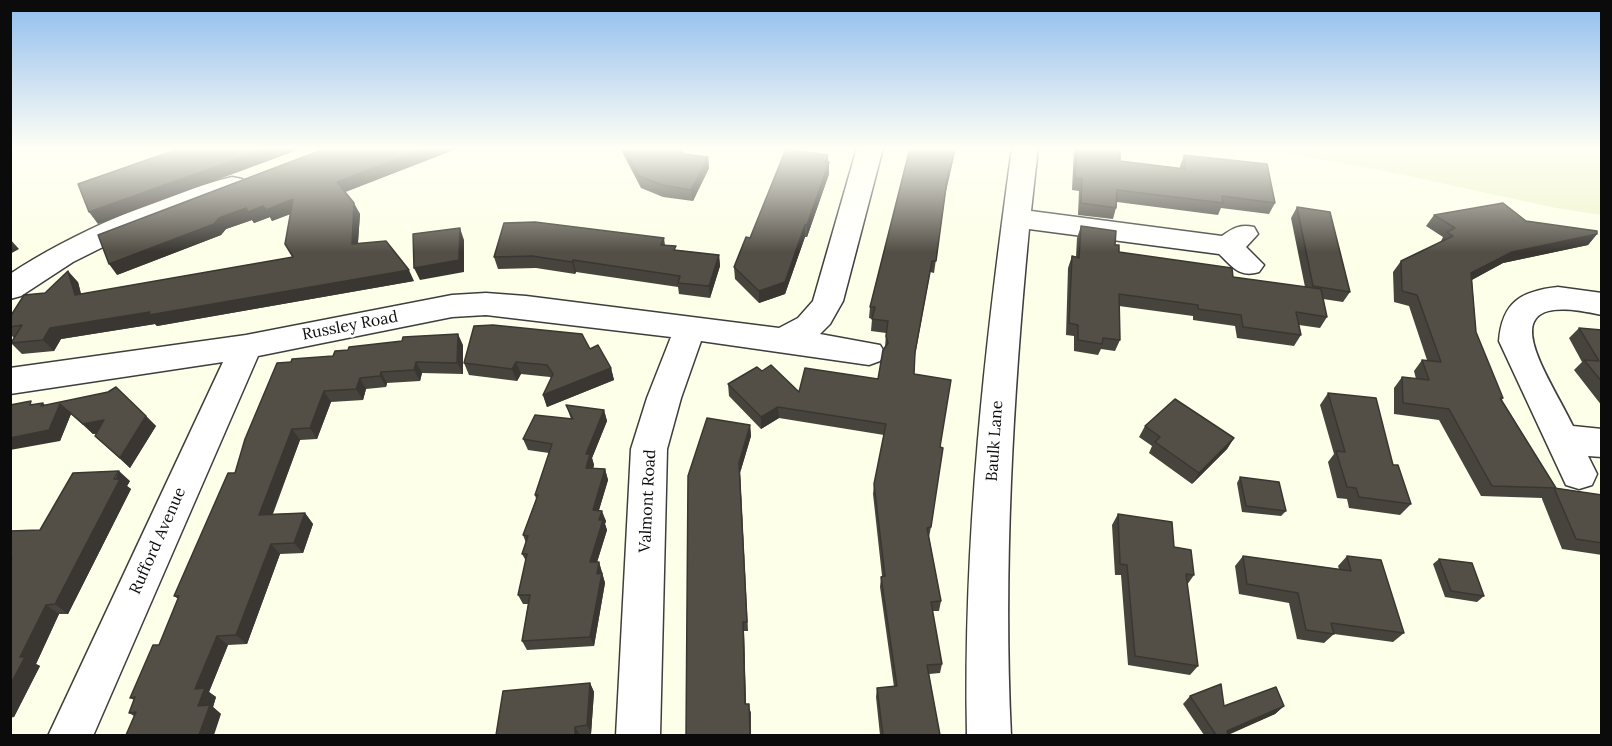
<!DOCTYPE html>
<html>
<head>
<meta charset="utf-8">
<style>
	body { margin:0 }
	#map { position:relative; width:1612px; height:746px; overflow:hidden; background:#feffe8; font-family:Lora,serif }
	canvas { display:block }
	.frame { position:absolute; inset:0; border:12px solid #0b0b0b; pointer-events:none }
</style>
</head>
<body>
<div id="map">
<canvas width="1612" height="746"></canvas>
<div class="frame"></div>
</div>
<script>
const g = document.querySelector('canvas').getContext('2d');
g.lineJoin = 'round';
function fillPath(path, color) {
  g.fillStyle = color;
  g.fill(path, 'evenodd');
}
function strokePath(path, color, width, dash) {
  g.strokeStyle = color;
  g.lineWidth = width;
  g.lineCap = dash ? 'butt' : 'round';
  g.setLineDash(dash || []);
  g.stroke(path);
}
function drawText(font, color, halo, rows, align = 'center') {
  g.font = font + ' Lora,serif';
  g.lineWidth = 6;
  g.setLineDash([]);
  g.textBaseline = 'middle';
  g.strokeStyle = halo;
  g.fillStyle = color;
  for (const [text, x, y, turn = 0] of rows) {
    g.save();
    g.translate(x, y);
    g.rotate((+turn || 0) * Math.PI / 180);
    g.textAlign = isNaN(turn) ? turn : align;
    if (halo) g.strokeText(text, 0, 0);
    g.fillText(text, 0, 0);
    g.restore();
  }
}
const farmland = new Path2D(`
	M1239,148H1601V215L1556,208L1404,175L1302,156Z`);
const minor = new Path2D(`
	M857,148H883L843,301L830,324L820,334L880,345L885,353L880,361L869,365L701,341L681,398L667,449L660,736H616L631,449L647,398L671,337L486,315L452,317L258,356L93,736H48L223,362L10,394V368L246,335L452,295L486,293L526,296L779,328L798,318L813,301Z
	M1012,148H1038L1031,211L1222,236C1233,228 1240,224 1254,227L1258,234L1246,247L1264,265L1259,272C1239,278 1233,267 1219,254L1029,229C1013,398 1003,566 1011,736H967C963,538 985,343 1012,148Z
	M232,177L242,179L245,185L242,191L127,235L73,262L21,296L10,299V274C72,233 161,195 232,177Z
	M1558,287L1602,293V315C1483,287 1546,370 1573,426L1602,429V457L1588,456L1597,474L1592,485L1579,489L1566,485L1499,341C1502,302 1521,291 1558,287Z`);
const wall = new Path2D(`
	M327,148L345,192L360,214L358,243L414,281L157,326L155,324L61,339L54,351L22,354L11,343L14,338L10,334V317L45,293L78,282L81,294L293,257L291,214L272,221L270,217L254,223L252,220L226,229L221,235L117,275Z
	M620,148H680L684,154L708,157L709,168L693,201L663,197L641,188Z
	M910,148H956L946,190L934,273L930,272L928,284L915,356L914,374L940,447L931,527L929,537L941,601L939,611H932L942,664L940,673L929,674L940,735H880L876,697L877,688L894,687L880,587L881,577L882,576L873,494L874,484L884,435L779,418L761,429L729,396L728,384L762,371L799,392L878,379L885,348L886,333L871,331L872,319L869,318L870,307Z
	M1074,148H1120V161L1180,169V166L1184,155L1275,203L1269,214L1221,208L1218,215L1117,202L1116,208L1113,219L1078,215L1079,191L1072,190Z
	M828,155L829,174L807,237H805L785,294L759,303L735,279L734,267L750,238Z
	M1297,207L1350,292L1343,302L1323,299L1327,317L1320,328L1299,325L1301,335L1294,346L1237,338L1235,326L1193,320V316L1119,306L1120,340L1115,351L1101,349L1098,355L1074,351V336L1066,335L1068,268L1072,256L1076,257L1077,238L1081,226L1115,245L1119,252L1233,277L1305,287L1291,218Z
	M1434,215L1526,221L1597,234L1588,245L1503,263L1472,280L1476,332L1503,398L1502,400L1556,488L1602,495V555L1562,549L1542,499V498L1481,496L1439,420L1394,414V388L1402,377L1416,379L1414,371L1422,360H1427L1409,306L1394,302L1393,272L1401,261L1440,243L1443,237L1426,226Z
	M664,238L665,245L676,250L719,255L720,266L710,298L679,294L678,287L576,272L575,274L536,268L498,269L494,257Z
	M1579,328L1602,330V406L1574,370L1582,362L1569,338Z
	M463,345V374L422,373L420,381L387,383L386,387L366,389L363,400L331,402L317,439L300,440L273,514L305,513L313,524L303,553L280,554L247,644L228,645L209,692L216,697L213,707L221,714L134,716L129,713L134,700L130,698L159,645L178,599L174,596L235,473L277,363Z
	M590,349L611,368L614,380L547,407L543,395L551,378L550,377L521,374L517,381L469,375L464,363Z
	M1328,393L1393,465L1411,504L1400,515L1349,508L1347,499L1337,498L1328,462L1334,454L1320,405Z
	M31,401L34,405L43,403L45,405L146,416L156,426L130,468L95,436L97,434H93L71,414L60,441Z
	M566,405L604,410L607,421L592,458L594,465L593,469H605L608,480L599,510L606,521L605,524L607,530L597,562H599L605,583L594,646L527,650L522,641L528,604H523L518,595L526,561L522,554L526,543L523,535L536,499L535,495L549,453L528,450L523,439L571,419Z
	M750,425L751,436L740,473L748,631H744L746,704L751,712V735H686Z
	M1145,426L1234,438L1227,449L1192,484L1149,453L1152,446L1139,437Z
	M1240,477L1286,511L1281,516L1242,512L1237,483Z
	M130,481L127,486L131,489L68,614H59L36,664L40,666L14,717L10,718V531L40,530Z
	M1118,514L1174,547L1194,575L1187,585L1198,666L1190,675L1128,665L1121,575H1115L1112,525Z
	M1243,556L1339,569L1338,566L1347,556L1404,633L1393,642L1334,634L1324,643L1297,639L1289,603L1239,594L1235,566Z
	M1439,559L1484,596L1477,602L1445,597L1433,564Z
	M590,683L594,692L591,734L580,735H496Z
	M1190,696L1224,706H1284L1275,714L1228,735H1204L1183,704Z`);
const shadedWall = new Path2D(`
	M268,148H303L98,224L89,212Z
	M426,148H459L343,193L337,182Z
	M955,148H956L946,191L947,180Z
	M708,157L709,168L693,201L691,190Z
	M829,162V174L807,237V225Z
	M293,199L299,210L272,221L270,217L254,223L252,220L226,229L221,235L117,275L109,264L219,218L246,208Z
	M354,203L360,214L357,255L352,244Z
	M805,225V237L785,294L759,303V291Z
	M460,228L464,240V272L420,280L414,268Z
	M1597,234L1588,245L1503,263L1462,285L1471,273L1512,252Z
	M10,239L19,249L10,254Z
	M719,255L720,266L710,298L709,286Z
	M573,260L576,272L575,274L572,262Z
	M409,270L414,281L157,326L155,324L61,339L54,351L43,340L50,328Z
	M68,271L78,282L84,306L75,295Z
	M458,334L463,345V374L457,363Z
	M416,362L422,373L420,381L414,370Z
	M516,362L521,374L517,381L512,369Z
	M611,368L614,380L547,407L543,395Z
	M381,372L387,383L386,387L380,376Z
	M360,378L366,389L363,400L356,389Z
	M324,391L331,402L317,439L310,428Z
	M60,404L71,414L60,441L10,450V438Z
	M778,407L779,418L761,429V417Z
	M604,410L607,421L592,458L594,465L590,479L586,468V454Z
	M146,416L156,426L130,468L120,458Z
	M104,420L114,430L93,434L83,424Z
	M750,425L751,436L740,473L748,631L739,463Z
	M292,429L300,440L268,525L259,515Z
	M1234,438L1227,449L1192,484L1199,473Z
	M605,469L608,480L596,520L593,510Z
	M119,471L130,481L127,486L131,489L68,614L55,604Z
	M602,511L606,521L605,524L607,530L594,572L590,562L599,520Z
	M305,513L313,524L303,553L294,543Z
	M271,544L280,554L247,644L236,635Z
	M599,562L605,583L594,646L590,637Z
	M46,605L59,614L36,664L40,666L14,717L10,716V685L20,657Z
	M743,622L744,631L746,712L745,704Z
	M217,636L228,645L209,692L216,697L213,707L221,714L214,735H199L198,706L195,689Z
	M590,683L594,692L591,734L587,725Z
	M1284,706L1275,714L1227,735V731Z
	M575,727L580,735H575Z`);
const building = new Path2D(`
	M181,148H268L89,212L78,184Z
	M327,148H426L337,182L354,203L352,244L386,241L409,270L149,315L150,312L50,328L43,340L11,343L22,325L10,327V317L24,295L45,293L68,271L75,295L293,257L285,244L293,199L266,210L263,206L248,212L246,208L219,218L214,224L109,264L98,235Z
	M624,148H680L684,154L708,157L691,190L662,185L639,176Z
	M910,148H955L947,180L936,261H932L915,352L914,374L951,380L940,447L943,448L931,527L927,528L941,601L931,602L942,664L927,665L940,735H883L877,688L897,686L881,577L885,576L874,484L886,424L778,407L761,417L728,384L757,367L762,371L771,365L799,392L805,368L878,379L883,350L888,343L886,336L888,321L872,319L875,307H870Z
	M1077,148H1120V161L1185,169L1184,155L1267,164L1275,203L1222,196L1223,203L1117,190L1116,208L1081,203L1082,179L1075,178Z
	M786,149L828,155L825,162H829L807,225H805L785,282L759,291L734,267L746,237L750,238Z
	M1503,203L1526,221L1597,231V234L1512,252L1471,273L1476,332L1503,398H1500L1556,488L1492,486L1449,409L1403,403L1402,377L1429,380L1422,360L1441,362L1417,295L1402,291L1401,261L1453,236L1447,232L1455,228L1434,215Z
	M1297,207L1330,212L1350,292L1313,286Z
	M535,222L664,238L661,245L676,246L674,250L719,255L709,286L678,283L680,276L573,260L572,262L532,256L494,257L504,223Z
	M1081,226L1116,231L1115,245H1119V252L1232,268L1233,277L1321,289L1327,317L1296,312L1301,335L1243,327L1241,315L1198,309V305L1119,294L1120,340L1103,338L1102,344L1078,340V325L1069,323L1072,256L1079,258Z
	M460,228L459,260L414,268L413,234Z
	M493,325L582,334L590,349L598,345L611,368L543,395L553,374L547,365L516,362L512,369L464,363L474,326Z
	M1579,328L1602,330V382L1584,360L1599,361Z
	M458,334L457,363L416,362L414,370L381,372L380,376L360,378L356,389L324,391L310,428L292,429L259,515L305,513L294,543L271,544L236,635L217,636L195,689L205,688L198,706L210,705L199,735H126L136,712L129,713L135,697L130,698L153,645H159L179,596H174L228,473H235L245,439L277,363L291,362L292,359L333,356L335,351L348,350L349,347L402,341L403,337Z
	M116,387L146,416L120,458L95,436L104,420L83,424L60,404L49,430L10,438V405L31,401L30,405L43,403L41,406L108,392Z
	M1328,393L1376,398L1393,465H1398L1411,504L1359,497L1356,488L1347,487L1336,451L1345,452Z
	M1175,399L1234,438L1199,473L1155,442L1160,437L1145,426Z
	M566,405L604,410L586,454H590L586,468L605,469L593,510L602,511L599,520H603L590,562H599L597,574L602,573L590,637L522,641L530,595H518L527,554H522L528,536L523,535L538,495H535L552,444L523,439L535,415L573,419Z
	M707,418L750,425L739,463L747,622H743L745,704H749L750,735H686L688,476Z
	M119,471L114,479H120L55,604L46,605L20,657H25L10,685V561L12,558H10V531L40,530L73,473Z
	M1240,477L1279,482L1286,511L1246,506Z
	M1554,488L1602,495V543L1576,539Z
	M1118,514L1172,522L1174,547L1191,550L1194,575L1186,574L1198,666L1135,656L1127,565L1120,564Z
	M1243,556L1351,571L1347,556L1381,560L1404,633L1331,623L1334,634L1306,630L1298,593L1247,584Z
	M1439,559L1472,563L1484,596L1451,591Z
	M590,683L587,725L575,727V735H496L503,691Z
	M1221,684L1224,706L1276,687L1284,706L1227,731L1228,735H1216L1190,696Z`);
const streetNames = [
	["Russley Road",350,326,-11],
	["Baulk Lane",995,441,-86],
	["Valmont Road",648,501,-87],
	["Rufford Avenue",158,541,-66]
];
fillPath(farmland, '#eef4c9');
strokePath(minor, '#3e3e3e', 3);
fillPath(minor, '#fff');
fillPath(wall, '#47443d');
fillPath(shadedWall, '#3a3732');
fillPath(building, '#534f47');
strokePath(building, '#3a3732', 1.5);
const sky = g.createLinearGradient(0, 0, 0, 252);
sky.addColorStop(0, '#90bdee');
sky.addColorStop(0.59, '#fffff5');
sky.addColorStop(1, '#fffff500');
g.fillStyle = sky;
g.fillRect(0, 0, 1612, 252);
drawText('16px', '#0b0b0b', '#fff', streetNames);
</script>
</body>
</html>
